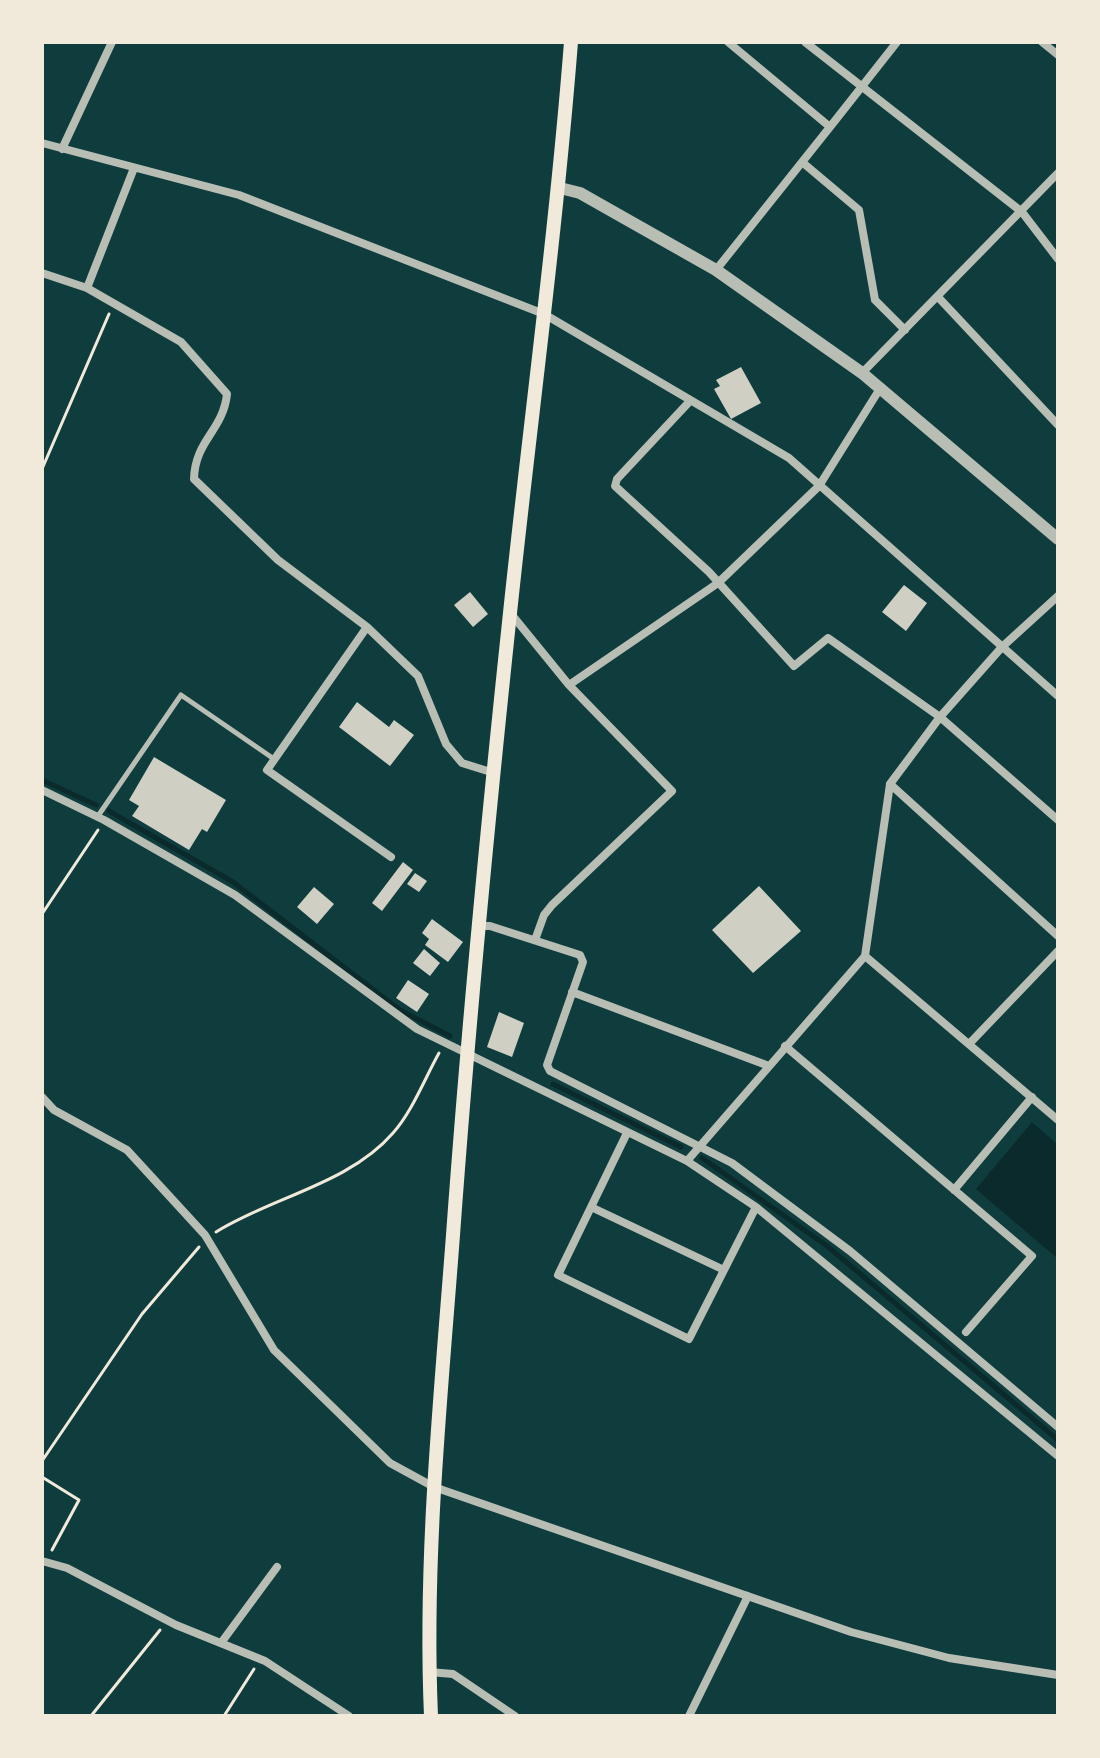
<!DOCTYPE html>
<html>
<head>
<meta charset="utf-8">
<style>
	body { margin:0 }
	#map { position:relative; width:1100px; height:1758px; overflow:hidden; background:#0f3d3e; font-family:"IBM Plex Serif",serif }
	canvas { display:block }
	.frame { position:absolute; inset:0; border:44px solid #f1e9da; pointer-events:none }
</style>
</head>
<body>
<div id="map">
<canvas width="1100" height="1758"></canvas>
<div class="frame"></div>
</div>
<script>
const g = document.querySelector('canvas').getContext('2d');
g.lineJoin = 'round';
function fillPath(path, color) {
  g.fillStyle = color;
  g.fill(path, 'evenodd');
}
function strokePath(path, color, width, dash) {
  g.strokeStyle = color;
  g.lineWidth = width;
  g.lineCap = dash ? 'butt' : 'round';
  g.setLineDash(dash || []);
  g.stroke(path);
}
const water = new Path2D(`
	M1032,1122L1058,1145V1259L976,1189Z`);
const stream = new Path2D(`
	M42,780L96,805
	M109,811L233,882L400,1010L450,1036
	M553,1084L681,1147
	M702,1158L827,1246L1058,1440`);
const building = new Path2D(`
	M741,367L761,403L731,419L714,389L720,386L716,380Z
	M904,585L927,603L906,631L882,612Z
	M470,592L488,614L473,627L454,605Z
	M357,702L389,727L394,720L414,735L390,766L339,727Z
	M154,757L226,800L207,832L202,829L189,850L132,816L139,806L129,800Z
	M403,862L413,870L382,911L372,903Z
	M415,873L427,881L419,892L407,884Z
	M759,886L801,931L753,973L712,930Z
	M314,887L334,904L317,924L297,907Z
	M432,919L463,942L448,962L425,945L429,939L422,933Z
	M424,949L440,963L430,976L413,963Z
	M408,980L429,994L417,1012L396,998Z
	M499,1012L524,1023L512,1057L487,1047Z`);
const path = new Path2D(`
	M42,469L109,314
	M42,914L98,830
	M216,1232C272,1197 349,1184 393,1133C412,1112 425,1078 439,1053
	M42,1461L142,1314L199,1247
	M42,1477L79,1500L52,1550
	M91,1716L160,1630
	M224,1716L254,1669`);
const service = new Path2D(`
	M98,816L181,695L274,759`);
const minor = new Path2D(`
	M805,42L1022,212L1058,259
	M1042,42L1058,55
	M830,127L897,42
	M42,143L239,195L544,314L789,458L1058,696
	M62,149L112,42
	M802,162L859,210L875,300L905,330
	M716,270L830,127L728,42
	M42,273L87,288L134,168
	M87,288L181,342L227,394C223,431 195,440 194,479L278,560L367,627L418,676L446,744L462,763L494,773
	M938,297L1058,425
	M862,373L1058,173
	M690,401L617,479L615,486L709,572L794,666L828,638L940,717L1058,820
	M512,615L569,685L718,583L819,486L881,387
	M367,627L267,770L391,857
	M890,784L1058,936
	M42,790L104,820L235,895L417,1029L687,1161L756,1207L1058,1456
	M479,926H490L580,955L583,962L547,1065L550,1071L732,1163L850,1251L1058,1427
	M535,940L544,915L552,905L672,791L569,685
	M865,956L1058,1120
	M572,992L769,1066
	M969,1044L1058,951
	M785,1046L1032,1256L966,1332
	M42,1097L54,1110L127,1150L205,1235L274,1350L390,1463L434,1487L851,1632L949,1658L1058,1675
	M627,1133L558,1275L689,1339L756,1207
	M687,1161L865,956L890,784L940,717L1002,647L1058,596
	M954,1190L1032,1097
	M591,1207L724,1270
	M42,1561L67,1568L176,1625L265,1661L349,1716
	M221,1643L277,1567
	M429,1672L453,1674L515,1716
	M689,1716L748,1596`);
const tertiary = new Path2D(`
	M560,188L580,193L716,270L862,373L1058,539`);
const secondary = new Path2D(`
	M431,1716C424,1556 441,1395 453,1235C468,1028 488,820 510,613C530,423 556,233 571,42`);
fillPath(water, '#0a2a2b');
strokePath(stream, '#0a2a2b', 5);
fillPath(building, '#cfcfc3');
strokePath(path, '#f1e9da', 3);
strokePath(service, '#b8beb3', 5);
strokePath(minor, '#b8beb3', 8);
strokePath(tertiary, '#b8beb3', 12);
strokePath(secondary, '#f1e9da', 14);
</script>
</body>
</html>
